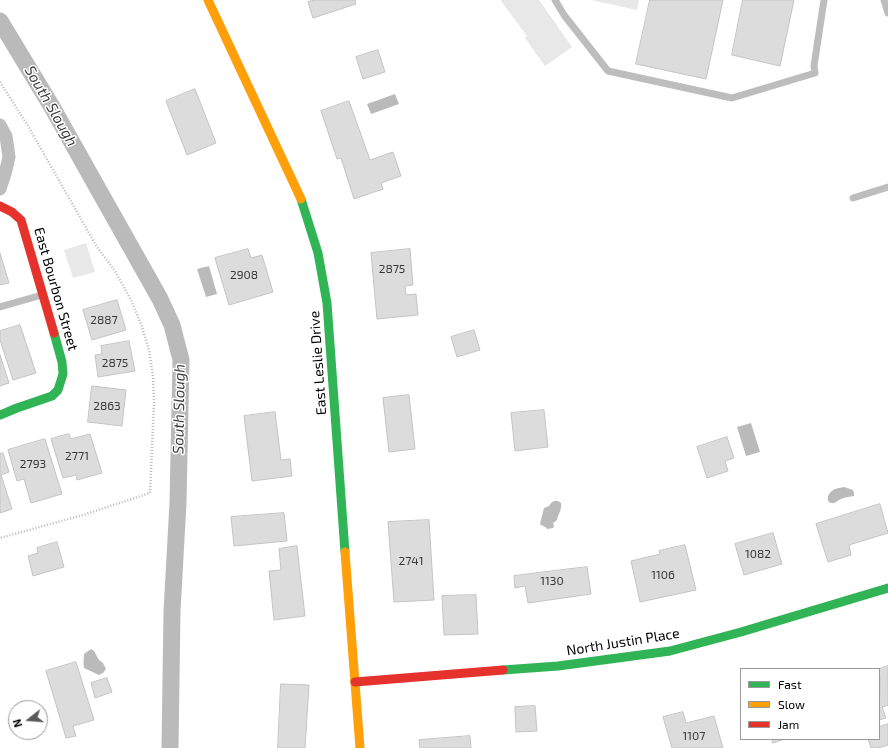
<!DOCTYPE html>
<html>
<head>
<meta charset="utf-8">
<style>
	body { margin:0 }
	#map { position:relative; width:888px; height:748px; overflow:hidden; background:#fff; font-family:"Exo 2",sans-serif }
	canvas { display:block }
	.legend { position:absolute; left:740px; top:668px; width:140px; height:72px; box-sizing:border-box; background:#fff; border:1px solid #999; margin:0; padding:5px 7px; list-style:none; font-size:12px; color:#000 }
	.legend li { display:flex; align-items:center; gap:8px; height:20px }
	.legend b { width:20px; border:1px solid #999 }
	.north { position:absolute; left:8px; top:700px; width:40px; height:40px; box-sizing:border-box; background:#fff; border:1px solid #999; border-radius:50%; rotate:253deg; font-size:11px; font-weight:700; line-height:16px; text-align:center; color:#000 }
	.north::after { content:''; display:block; margin:auto; width:14px; height:18px; background:#595959; clip-path:polygon(50% 0,100% 100%,50% 72%,0 100%) }
</style>
</head>
<body>
<div id="map">
<canvas width="888" height="748"></canvas>
<ul class="legend">
<li><b style="height:5px;background:#30b455"></b>Fast</li>
<li><b style="height:5px;background:#ff9f0a"></b>Slow</li>
<li><b style="height:5px;background:#e5322d"></b>Jam</li>
</ul>
<div class="north">N</div>
</div>
<script>
const g = document.querySelector('canvas').getContext('2d');
g.lineJoin = 'round';
function fillPath(path, color) {
  g.fillStyle = color;
  g.fill(path, 'evenodd');
}
function strokePath(path, color, width, dash) {
  g.strokeStyle = color;
  g.lineWidth = width;
  g.lineCap = dash ? 'butt' : 'round';
  g.setLineDash(dash || []);
  g.stroke(path);
}
function drawText(font, color, halo, rows, align = 'center') {
  g.font = font + ' "Exo 2",sans-serif';
  g.lineWidth = 3;
  g.setLineDash([]);
  g.textBaseline = 'middle';
  g.strokeStyle = halo;
  g.fillStyle = color;
  for (const [text, x, y, turn = 0] of rows) {
    g.save();
    g.translate(x, y);
    g.rotate((+turn || 0) * Math.PI / 180);
    g.textAlign = isNaN(turn) ? turn : align;
    if (halo) g.strokeText(text, 0, 0);
    g.fillText(text, 0, 0);
    g.restore();
  }
}
const green = new Path2D(`
	M502,0H539L572,47L545,66L525,38L527,36L501,1Z
	M591,0H639L637,10Z
	M86,243L95,272L73,278L64,250Z`);
const water = new Path2D(`
	M395,94L399,104L371,114L367,104Z
	M209,266L217,294L206,297L197,269Z
	M751,423L760,452L746,456L737,427Z
	M844,487L853,490L854,493V496C849,497 845,497 841,499C838,500 835,504 832,503C825,503 828,493 832,491C835,488 840,488 844,487Z
	M554,501H558L561,503C562,510 558,514 557,520L553,523L554,526L553,528L547,529C546,526 542,526 540,524L544,508L549,506L551,503Z
	M91,649L94,651L99,660L103,663L106,669L103,673L99,675L84,668C83,663 84,659 84,654Z`);
const canal = new Path2D(`
	M0,21L52,107L160,299L172,325L181,360L178,503L172,611L170,748`);
const building = new Path2D(`
	M315,0H355L356,4L313,18L308,2Z
	M650,0H723L706,79L636,64Z
	M743,0H794L780,66L732,55Z
	M378,50L385,72L363,79L356,57Z
	M195,89L216,143L187,155L166,101Z
	M349,101L370,160L393,152L401,176L381,183L383,189L354,199L341,158L337,159L321,111Z
	M248,249L251,258L262,255L273,292L229,305L215,258Z
	M410,249L413,285L405,286L406,295L416,294L418,315L377,319L371,253Z
	M0,253L9,283L0,285Z
	M117,300L126,330L92,340L83,310Z
	M20,325L36,373L13,380L0,340V331Z
	M474,330L480,350L457,357L451,337Z
	M129,341L135,371L98,377L95,355L102,354L101,346Z
	M0,355L9,383L0,386Z
	M92,386L126,390L122,426L88,422Z
	M409,395L415,449L389,452L383,398Z
	M544,410L548,447L515,451L511,413Z
	M275,412L281,460L290,459L292,476L252,481L244,416Z
	M69,434L71,439L90,434L102,473L77,480L76,475L63,478L51,439Z
	M727,437L734,458L725,461L728,471L707,478L697,447Z
	M45,439L62,494L31,503L24,479L17,481L8,450Z
	M3,453L9,472L1,475L12,509L0,513V454Z
	M880,504L888,533L849,545L851,555L828,562L816,524Z
	M284,513L287,541L234,546L231,517Z
	M429,520L434,600L394,602L388,522Z
	M773,533L782,564L744,575L735,544Z
	M57,542L64,567L33,576L28,556L38,553L37,548Z
	M685,545L696,590L640,602L631,561L660,554L659,551Z
	M297,546L305,616L274,620L269,571L281,570L279,549Z
	M587,567L591,594L528,603L525,586L515,588L514,576Z
	M476,595L478,634L444,635L442,596Z
	M76,662L94,720L73,726L76,736L66,738L46,671Z
	M888,666V705L882,707L886,718L879,720L880,681L879,669H878Z
	M107,678L112,692L95,698L91,683Z
	M281,684L309,685L305,748H278Z
	M535,706L537,731L516,732L515,707Z
	M683,712L686,723L714,716L723,748H672L663,717Z
	M888,724V745L878,748H871L868,739H879V727Z
	M470,736L471,748H420L419,740Z
	M772,739H785L773,743Z`);
const path = new Path2D(`
	M0,82L28,126L97,247L115,271L131,300L141,324L149,350L153,376L154,402L150,493L83,515L0,538`);
const lane = new Path2D(`
	M555,0L564,15L608,71L732,98L815,73L814,66L824,0
	M884,0L888,13
	M853,198L888,187
	M0,307L42,295`);
const street = new Path2D(`
	M0,125L6,136L9,157L5,174L0,189`);
const fast = new Path2D(`
	M301,199L318,253L327,303L345,552
	M0,415L17,408L52,396L58,390L63,374L62,362L54,333
	M503,670L558,666L670,651L741,632L888,588`);
const slow = new Path2D(`
	M208,0L301,199
	M345,552L360,748`);
const jam = new Path2D(`
	M0,206L12,212L21,220L54,333
	M355,682L503,670`);
const numberNames = [
	["2875",392,269],
	["2908",244,275],
	["2887",104,320],
	["2875",115,363],
	["2863",107,406],
	["2771",77,456],
	["2793",33,464],
	["1082",758,554],
	["2741",411,561],
	["1106",663,575],
	["1130",552,581],
	["1107",694,736]
];
const streetNames = [
	["East Bourbon Street",56,289,74],
	["East Leslie Drive",318,363,-94],
	["North Justin Place",623,642,-9]
];
const waterNames = [
	["South Slough",51,106,60],
	["South Slough",179,409,-89]
];
fillPath(green, '#e8e8e8');
fillPath(water, '#bababa');
strokePath(canal, '#bababa', 17);
fillPath(building, '#dcdcdc');
strokePath(building, '#c4c4c4', 1);
strokePath(path, '#b8b8b8', 2.5, [1, 2]);
strokePath(lane, '#bdbdbd', 7);
strokePath(street, '#bdbdbd', 13);
strokePath(fast, '#30b455', 9);
strokePath(slow, '#ff9f0a', 9);
strokePath(jam, '#e5322d', 9);
drawText('12px', '#373737', null, numberNames);
drawText('14px', '#000', '#fff', streetNames);
drawText('italic 15px', '#3e3e3e', '#fff', waterNames);
</script>
</body>
</html>
